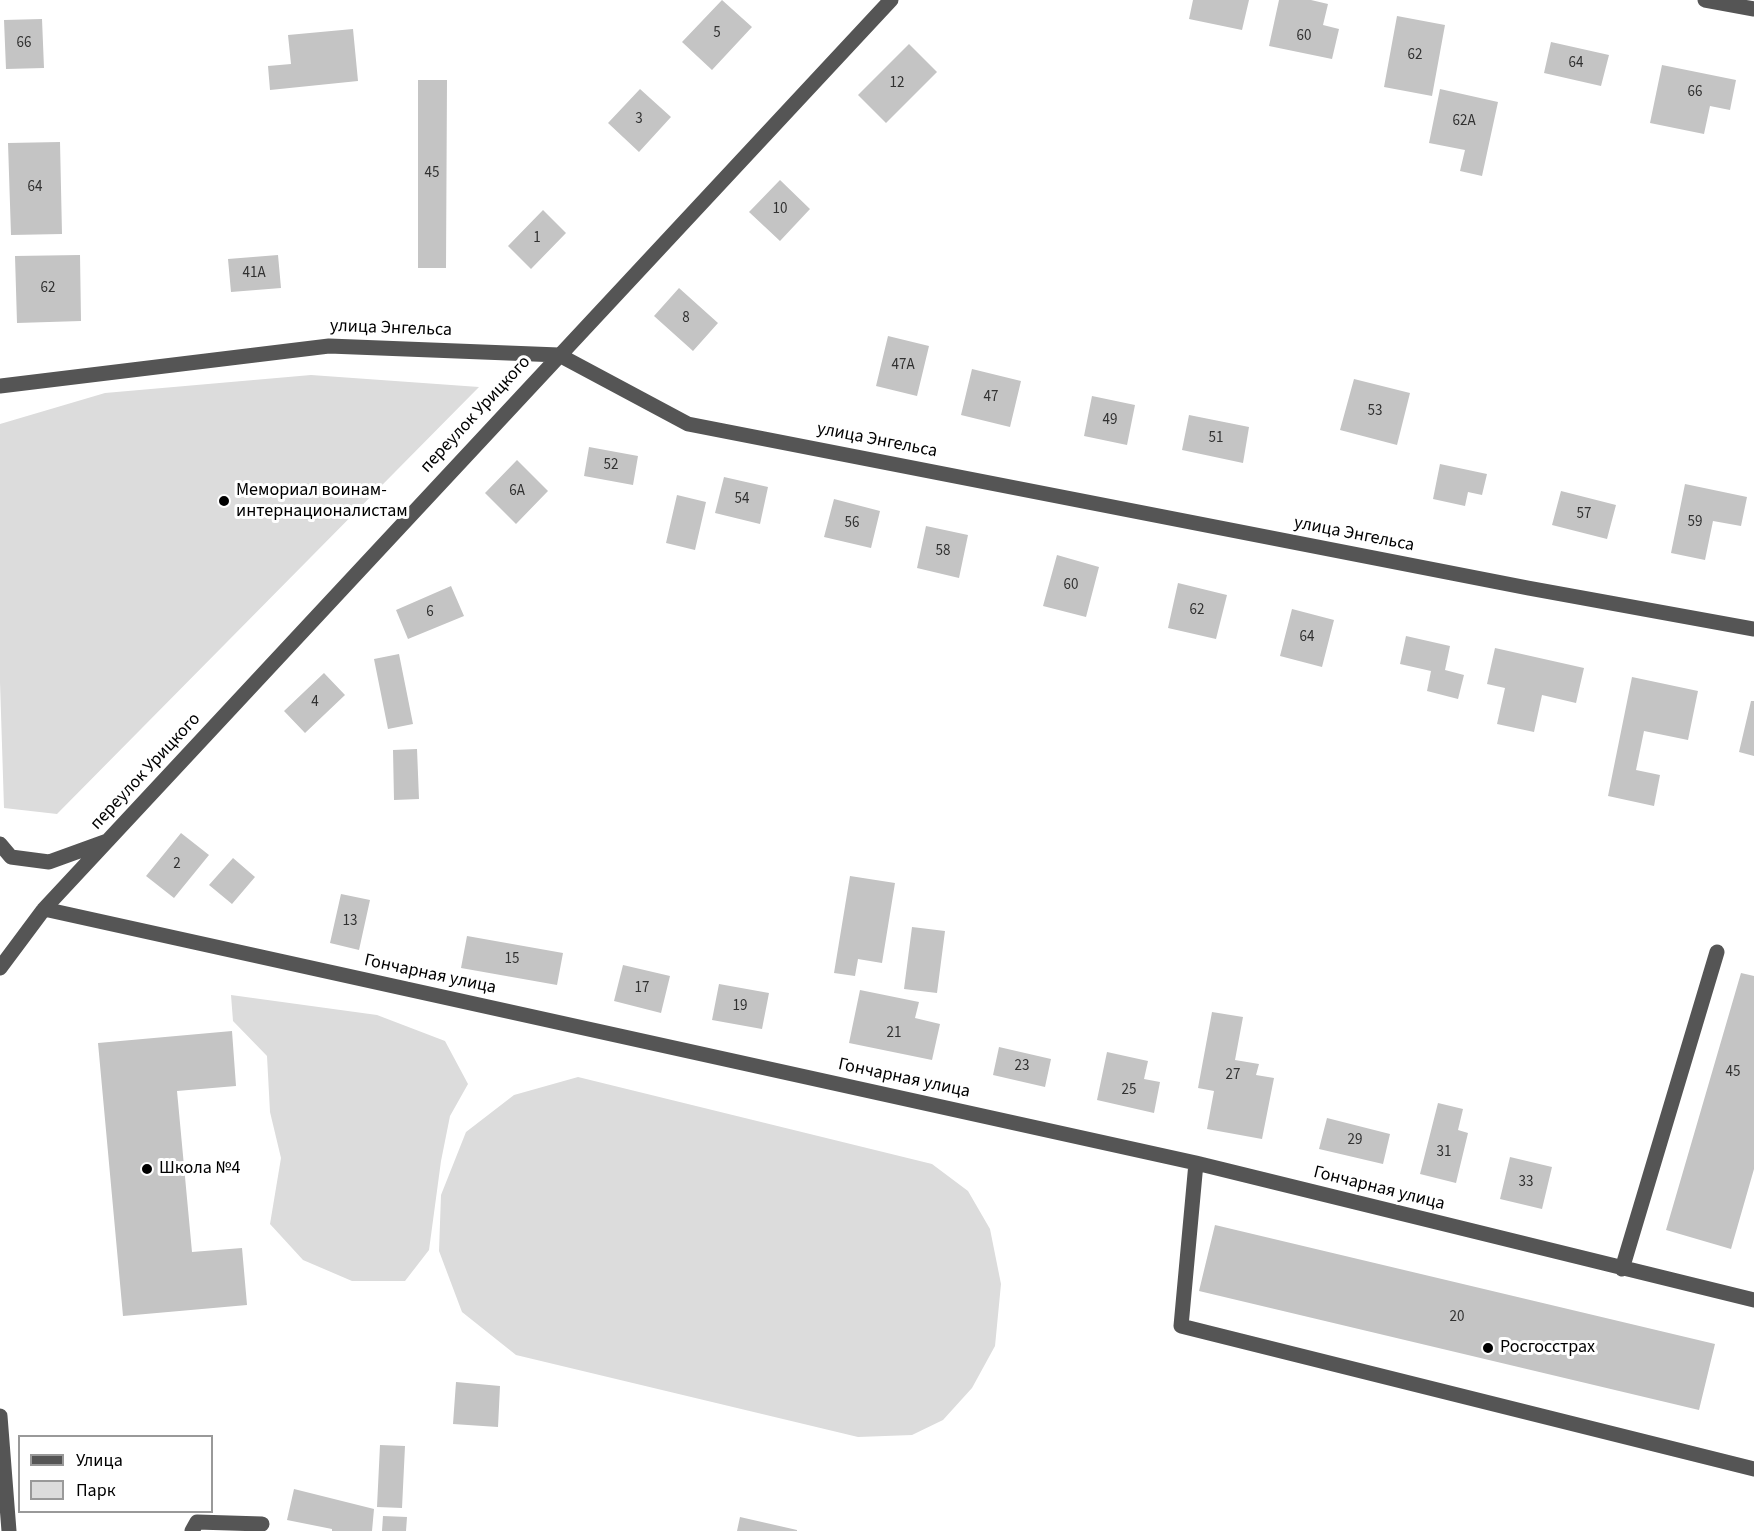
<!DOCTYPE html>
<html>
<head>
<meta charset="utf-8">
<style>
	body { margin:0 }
	#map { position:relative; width:1754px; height:1531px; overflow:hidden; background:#fff; font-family:"Source Sans 3",sans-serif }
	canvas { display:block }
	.legend { position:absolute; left:18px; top:1435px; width:195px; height:78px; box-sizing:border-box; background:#fff; border:2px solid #999; margin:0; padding:8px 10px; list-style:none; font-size:18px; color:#000 }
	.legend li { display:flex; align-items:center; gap:12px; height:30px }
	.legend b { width:30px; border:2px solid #999 }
</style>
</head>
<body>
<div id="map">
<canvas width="1754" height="1531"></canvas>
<ul class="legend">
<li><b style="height:8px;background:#555"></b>Улица</li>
<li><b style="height:16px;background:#dcdcdc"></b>Парк</li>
</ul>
</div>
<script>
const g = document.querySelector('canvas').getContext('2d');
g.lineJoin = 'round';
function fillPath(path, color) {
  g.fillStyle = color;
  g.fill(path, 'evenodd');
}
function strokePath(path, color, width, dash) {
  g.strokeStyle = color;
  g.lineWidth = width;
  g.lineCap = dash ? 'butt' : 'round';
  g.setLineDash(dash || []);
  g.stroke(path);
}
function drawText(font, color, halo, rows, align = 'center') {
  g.font = font + ' "Source Sans 3",sans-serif';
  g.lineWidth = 6;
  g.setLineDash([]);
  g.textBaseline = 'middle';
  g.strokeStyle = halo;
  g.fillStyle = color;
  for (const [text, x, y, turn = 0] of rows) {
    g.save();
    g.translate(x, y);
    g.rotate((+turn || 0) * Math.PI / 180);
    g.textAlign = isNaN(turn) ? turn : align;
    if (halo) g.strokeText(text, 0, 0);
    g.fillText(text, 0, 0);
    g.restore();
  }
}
const green = new Path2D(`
	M311,375L479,387L57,814L4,808L0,682V424L105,393Z
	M231,995L377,1015L445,1041L468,1084L450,1116L441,1161L429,1250L405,1281H352L303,1260L270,1224L281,1158L270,1112L267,1056L233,1021Z
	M578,1077L932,1164L968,1191L990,1229L1001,1284L995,1346L972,1388L943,1420L912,1435L858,1437L516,1355L462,1312L439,1251L441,1195L466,1132L514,1095Z`);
const building = new Path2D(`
	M722,0L752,27L712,70L682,42Z
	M1193,0H1249L1242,30L1189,19Z
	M1279,0H1311L1328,4L1323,25L1339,29L1332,59L1269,46Z
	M1397,16L1445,25L1432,96L1384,87Z
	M42,19L44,68L6,69L4,20Z
	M353,29L358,81L270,90L268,66L291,64L288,35Z
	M1551,42L1609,55L1601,86L1544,73Z
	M909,44L937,72L886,123L858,95Z
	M1662,65L1736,80L1730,110L1710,106L1704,134L1650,123Z
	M418,80H447L446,268H418Z
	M640,89L671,117L639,152L608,123Z
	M1440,89L1498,102L1482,176L1460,171L1465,150L1429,143Z
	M60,142L62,234L11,235L8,143Z
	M780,180L810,209L780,241L749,212Z
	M543,210L566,233L531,269L508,246Z
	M80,255L81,321L17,323L15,256Z
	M278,255L281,288L231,292L228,259Z
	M679,288L718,323L693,351L654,316Z
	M888,336L929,346L917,396L876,386Z
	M972,369L1021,381L1010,427L961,415Z
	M1354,379L1410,393L1397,445L1340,430Z
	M1092,396L1135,405L1127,445L1084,436Z
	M1189,415L1249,427L1243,463L1182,450Z
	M589,447L638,456L633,485L584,476Z
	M517,460L548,491L516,524L485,493Z
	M1440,464L1487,474L1482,495L1468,492L1465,506L1433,499Z
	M724,477L768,487L760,524L715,513Z
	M1685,484L1747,497L1741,526L1713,521L1705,560L1671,553Z
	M1561,491L1616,505L1607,539L1552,525Z
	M677,495L706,502L695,550L666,543Z
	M834,499L880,511L871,548L824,537Z
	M926,526L968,535L959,578L917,568Z
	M1057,555L1099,567L1086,617L1043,606Z
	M1178,583L1227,595L1216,639L1168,628Z
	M451,586L464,616L408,639L396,610Z
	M1292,609L1334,620L1322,667L1280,656Z
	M1406,636L1450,646L1445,670L1464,675L1458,699L1427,691L1431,671L1400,664Z
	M1495,648L1584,668L1576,703L1542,695L1534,732L1497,724L1505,688L1487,684Z
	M399,654L413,724L388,729L374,659Z
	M324,673L345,695L305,733L284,711Z
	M1632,677L1698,691L1688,740L1644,731L1636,770L1660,775L1654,806L1608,796Z
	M1751,701H1754V756L1739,752Z
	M417,749L419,799L394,800L393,750Z
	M181,833L209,855L174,898L146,876Z
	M233,858L255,877L232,904L209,885Z
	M850,876L895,883L882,963L858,959L855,976L834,973Z
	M341,894L370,900L359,950L330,943Z
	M912,927L945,931L937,993L904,989Z
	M467,936L563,953L557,985L461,968Z
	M623,965L670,976L661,1013L614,1001Z
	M1741,973L1754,976V1169L1731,1249L1666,1230Z
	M719,984L769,993L762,1029L712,1020Z
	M860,990L919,1002L915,1018L940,1024L932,1060L849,1043Z
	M1212,1012L1243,1017L1235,1060L1259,1064L1256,1075L1274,1078L1262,1139L1207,1129L1214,1091L1198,1088Z
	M232,1031L236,1086L177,1091L192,1252L242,1248L247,1305L123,1316L98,1043Z
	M999,1047L1051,1059L1045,1087L993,1075Z
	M1107,1052L1148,1061L1144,1079L1160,1082L1154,1113L1097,1100Z
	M1438,1103L1463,1109L1458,1130L1468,1133L1456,1183L1420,1174Z
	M1327,1118L1390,1134L1383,1164L1319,1149Z
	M1510,1157L1552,1167L1542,1209L1500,1199Z
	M1215,1225L1715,1344L1699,1410L1199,1291Z
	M456,1382L500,1386L498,1427L453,1424Z
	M380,1445L405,1446L402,1508L377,1507Z
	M294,1489L374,1509L372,1531H332V1529L287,1520Z
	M383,1516L407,1517L406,1531H382Z
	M740,1517L797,1530V1531H737Z`);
const minor = new Path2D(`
	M1705,0L1754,9
	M0,386L329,346L559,355L688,424L1528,588L1754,629
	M0,844L11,857L49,862L107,841
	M44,909L1196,1163L1754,1300
	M0,968L44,909L891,0
	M1196,1163L1181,1326L1754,1469
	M1622,1269L1717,952
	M0,1416L9,1531
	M192,1531L197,1522L262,1524`);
const markers = [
	[224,501,6,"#000"],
	[147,1169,6,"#000"],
	[1488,1348,6,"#000"]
];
const numberNames = [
	["5",717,34],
	["60",1304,37],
	["66",24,44],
	["62",1415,56],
	["64",1576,64],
	["12",897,84],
	["66",1695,93],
	["3",639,120],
	["62А",1464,122],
	["45",432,174],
	["64",35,188],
	["10",780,210],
	["1",537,239],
	["41А",254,274],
	["62",48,289],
	["8",686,319],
	["47А",903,366],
	["47",991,398],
	["53",1375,412],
	["49",1110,421],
	["51",1216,439],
	["52",611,466],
	["6А",517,492],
	["54",742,500],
	["57",1584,515],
	["59",1695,523],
	["56",852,524],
	["58",943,552],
	["60",1071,586],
	["62",1197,611],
	["6",430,613],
	["64",1307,638],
	["4",315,703],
	["2",177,865],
	["13",350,922],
	["15",512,960],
	["17",642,989],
	["19",740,1007],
	["21",894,1034],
	["23",1022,1067],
	["45",1733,1073],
	["27",1233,1076],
	["25",1129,1091],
	["29",1355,1141],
	["31",1444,1153],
	["33",1526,1183],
	["20",1457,1318]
];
const streetNames = [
	["улица Энгельса",391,329,2],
	["переулок Урицкого",476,415,-47],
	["улица Энгельса",877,441,11],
	["улица Энгельса",1354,535,11],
	["переулок Урицкого",146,772,-47],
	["Гончарная улица",430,975,12],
	["Гончарная улица",904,1079,12],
	["Гончарная улица",1379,1189,14]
];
const poiNames = [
	["Мемориал воинам-",236,491],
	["интернационалистам",236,512],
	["Школа №4",159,1169],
	["Росгосстрах",1500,1348]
];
fillPath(green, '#dcdcdc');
fillPath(building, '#c4c4c4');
strokePath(minor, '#555', 15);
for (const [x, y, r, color] of markers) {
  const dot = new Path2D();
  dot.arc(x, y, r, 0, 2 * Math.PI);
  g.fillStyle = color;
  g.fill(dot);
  strokePath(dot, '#fff', 2);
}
drawText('15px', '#313131', null, numberNames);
drawText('18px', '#000', '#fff', streetNames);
drawText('18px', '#000', '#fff', poiNames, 'left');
</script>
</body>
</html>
